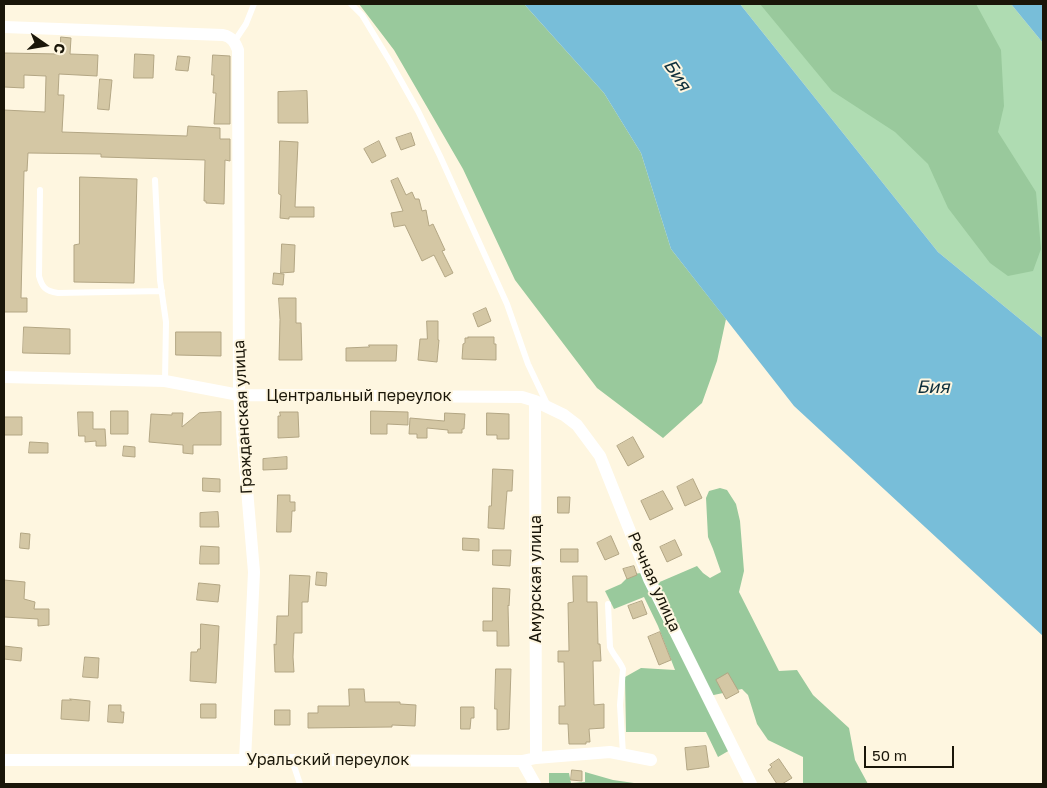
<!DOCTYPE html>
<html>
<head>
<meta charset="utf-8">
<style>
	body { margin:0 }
	#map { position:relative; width:1047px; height:788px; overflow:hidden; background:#fef6e0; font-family:"Golos Text",sans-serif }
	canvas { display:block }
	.frame { position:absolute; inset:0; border:5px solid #1a1609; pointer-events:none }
	.north { position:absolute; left:20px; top:20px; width:50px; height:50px; -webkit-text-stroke:4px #fef6e0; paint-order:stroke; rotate:103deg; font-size:14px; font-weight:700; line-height:20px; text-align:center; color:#1a1609 }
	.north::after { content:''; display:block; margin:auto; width:18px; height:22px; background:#1a1609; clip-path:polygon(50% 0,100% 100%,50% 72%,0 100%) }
	.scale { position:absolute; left:864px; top:746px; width:90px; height:22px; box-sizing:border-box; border:2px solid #1a1609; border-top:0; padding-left:6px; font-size:15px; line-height:18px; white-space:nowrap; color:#1a1609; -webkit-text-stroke:4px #fef6e0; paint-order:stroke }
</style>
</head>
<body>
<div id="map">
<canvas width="1047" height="788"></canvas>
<div class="frame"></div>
<div class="north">С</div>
<div class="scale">50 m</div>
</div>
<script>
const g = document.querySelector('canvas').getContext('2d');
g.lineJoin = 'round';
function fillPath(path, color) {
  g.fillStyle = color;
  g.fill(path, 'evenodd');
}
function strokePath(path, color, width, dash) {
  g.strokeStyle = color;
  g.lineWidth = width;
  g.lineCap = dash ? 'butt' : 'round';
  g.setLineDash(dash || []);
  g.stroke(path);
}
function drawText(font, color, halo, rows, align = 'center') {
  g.font = font + ' "Golos Text",sans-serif';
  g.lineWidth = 4;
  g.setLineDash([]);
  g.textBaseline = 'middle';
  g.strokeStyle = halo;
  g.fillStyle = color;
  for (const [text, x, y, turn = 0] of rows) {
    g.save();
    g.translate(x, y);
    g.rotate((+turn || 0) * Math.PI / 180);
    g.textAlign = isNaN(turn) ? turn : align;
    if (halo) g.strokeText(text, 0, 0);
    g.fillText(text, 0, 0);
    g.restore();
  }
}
const green = new Path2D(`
	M740,4H1011L1043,43V338L938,252Z`);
const forest = new Path2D(`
	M359,4H524L604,93L641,153L671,249L726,319L717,361L702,403L663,438L597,388L515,280L463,169L394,50Z
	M760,4H976L1001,50L1004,106L998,132L1036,192L1041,249L1033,271L1008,276L990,263L948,208L928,164L895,132L832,91Z
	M720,488L727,490L736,504L740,521L744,571L739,592L779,671L797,670L813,695L849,728L855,760L868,784H803V757L768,740L757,724L748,695L742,689L709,696L655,584L697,566L703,573L710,578L721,572L713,549L708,537L706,498L709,491Z
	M642,573L730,750L718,757L706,732H626L625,677L641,668L675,670L658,626L644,597L614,609L605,591L621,584L631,574Z
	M585,772L613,780L634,783V784H549V773H569L571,783L585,782Z`);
const water = new Path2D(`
	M524,4H740L938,252L1043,338V636L794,406L671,249L641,153L604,93Z
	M1011,4H1043V43Z`);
const building = new Path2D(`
	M61,37L71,38L70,54L98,55L97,76L59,74L58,95H64L62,132L187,136L188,126L220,128V139H230V161L225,160L224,204L206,203V201H204L205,160L101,157V154L28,153L27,171H24L21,298H27V312H4V110L45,112L46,76L24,75V88L4,87V53L60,54Z
	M135,54L154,55L153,78H134Z
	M213,55L230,56V124H214L216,93H213L214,75H212Z
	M178,56L190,57L188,71L176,70Z
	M100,79L112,80L109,110L98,109Z
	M307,91L308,123H278V92Z
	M411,133L415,145L401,150L396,138Z
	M280,141L298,142L295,207H314V217H289V219L280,218L281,195L279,194Z
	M379,141L386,156L372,163L364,149Z
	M80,177L137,179L134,283L74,282V245L79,244Z
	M398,178L406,195L412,192L415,199H419L422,211L426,210L429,226L433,224L445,250L442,251L453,273L445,277L434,255L422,261L405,225L394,227L391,213L403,211L391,181Z
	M282,244L295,245L294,272L281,273Z
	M274,273L284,274L283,285L273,284Z
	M279,298H296V323H301L302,360H279L280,320Z
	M486,308L491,321L478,327L473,314Z
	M427,321H438V340H439L437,362L418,360L420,339H427Z
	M24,327L70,329V354L23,353Z
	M176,332H221V356L176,355Z
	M468,337H494V344H496V360L462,359L463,344L465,343V338H468Z
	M369,345H397L396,361H346V348L369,347Z
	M111,411H128V434H111Z
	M371,411L408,412V425L387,424V434H371Z
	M78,412H93V429H105L106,446H96V441L85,442V436H79Z
	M221,412V445H193V454L183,453V445L149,442L151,414L172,415V413H183L182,427L199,413Z
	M280,412H298L299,437L278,438V416H280Z
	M445,413L465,414L464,429H462V433H448V430L427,428V438H417V434H409L410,418L444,421Z
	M487,413L509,414V439H497V435H487Z
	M4,417H22V435H4Z
	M633,437L644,457L628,466L617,446Z
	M30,442L48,443V453H29Z
	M124,446L135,447V457L123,456Z
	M287,457V469L263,470V459Z
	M493,469L513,470L512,491H507L504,529L488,528L489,506H491Z
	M203,478L220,479V492L203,491Z
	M693,479L702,498L685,506L677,487Z
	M663,491L673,509L650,520L641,501Z
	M278,495H290V502H295V511H292L291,532H277Z
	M558,497H570L569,513H558Z
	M218,512L219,527H200V513Z
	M21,533L30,534L29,549L20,548Z
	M611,536L619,554L605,560L597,543Z
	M463,538L479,539V551L463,550Z
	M675,540L682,555L667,562L660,547Z
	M201,546L219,547V564H200Z
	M561,549H578V562H561Z
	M493,550H511L510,566L493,565Z
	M634,566L637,575L627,579L623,569Z
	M317,572L327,573L326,586L316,585Z
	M290,575L310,576L308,602H302V633H294L293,657L294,672H275L274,644L276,645L277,616H288Z
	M573,576H587V602H597L598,644H600L601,661H593L594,705L604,704V728L589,729L590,742H586V744H569L568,724H559V706H565L564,662H558V651H569L568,603L573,602Z
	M4,580L25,582L24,599L35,602L34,609H49V625L38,626V619L4,617Z
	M199,583L220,585L218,602L197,600Z
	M493,588L510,589L509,606L508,605L509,646H497V631H483V621H492Z
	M642,601L647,614L633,619L628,606Z
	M201,624L219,626L216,683L190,681L191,652H197L198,649H200Z
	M660,632L671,660L659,665L648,637Z
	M4,646L22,648L21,661L4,659Z
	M85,657L99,658L98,678L83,677Z
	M496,669H511L509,729L497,730V709H495Z
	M728,673L739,692L726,699L716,680Z
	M349,689H364L365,702H400V704L416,705L415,726L392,725V727L308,728V713H318V706H349Z
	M70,699L90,701L89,721L61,719L62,700H71Z
	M201,704H216V718H201Z
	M109,705H121V712H124L123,723L108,722Z
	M461,707H474V718H471L470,729H461Z
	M275,710H290V725H275Z
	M706,746L709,767L687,770L685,748Z
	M779,759L792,778L782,784H777L768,770L772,767L770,765Z
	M572,770L582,771V781L571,780Z`);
const service = new Path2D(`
	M351,4L362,15L391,63L418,111L440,156L507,304L528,364L548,406
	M234,42L246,24L254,4
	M155,180L160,280L166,322L165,381
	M40,190L39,276C42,287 45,291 58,293L162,291
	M608,604L610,647C613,655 620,661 623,669L620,705L623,754
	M292,760L300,784`);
const minor = new Path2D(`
	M4,27L223,35C232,37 235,42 238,50L239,395L254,572L245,760
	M4,377L165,381L239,395L522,397L535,401L564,415L577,425L600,456L649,579L751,784
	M535,401L536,758
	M4,760H292L522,761L536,758L610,752L651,760
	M522,761L535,784`);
const streetNames = [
	["Центральный переулок",359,396],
	["Гражданская улица",243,417,-93],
	["Амурская улица",536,579,-90],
	["Речная улица",654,582,66],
	["Уральский переулок",328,760]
];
const waterNames = [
	["Бия",677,75,56],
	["Бия",933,387]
];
fillPath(green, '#afdcb2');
fillPath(forest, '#99c99c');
fillPath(water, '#78bed9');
fillPath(building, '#d4c7a4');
strokePath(building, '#b3a684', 1);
strokePath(service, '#fff', 6);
strokePath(minor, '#fff', 12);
drawText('16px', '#1a1609', '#fef6e0', streetNames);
drawText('italic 18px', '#0f303c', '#fef6e0', waterNames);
</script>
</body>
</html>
